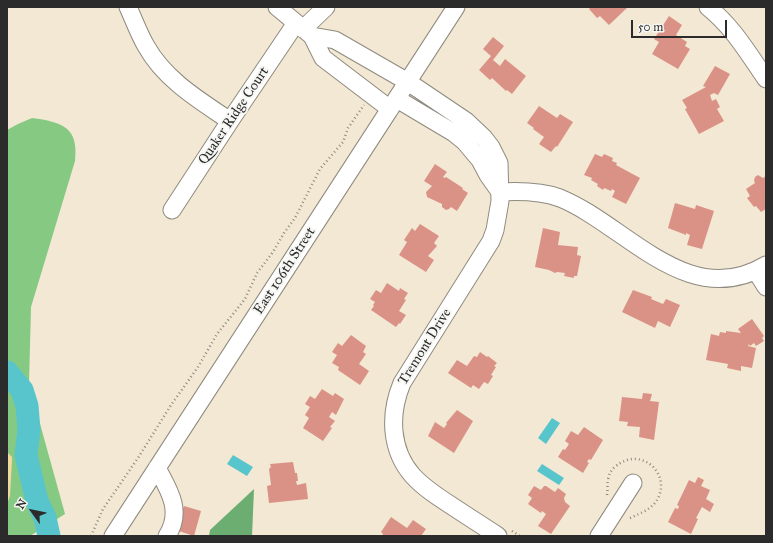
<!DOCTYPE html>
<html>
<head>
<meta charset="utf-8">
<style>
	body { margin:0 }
	#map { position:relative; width:773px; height:543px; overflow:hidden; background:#f2e8d3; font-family:"IM FELL Great Primer",serif }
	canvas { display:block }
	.frame { position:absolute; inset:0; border:8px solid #2b2b2b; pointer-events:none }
	.north { position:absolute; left:12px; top:491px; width:40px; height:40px; -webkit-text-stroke:3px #f6f6f2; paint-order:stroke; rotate:303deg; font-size:11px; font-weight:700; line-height:16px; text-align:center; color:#2b2b2b }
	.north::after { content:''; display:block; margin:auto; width:14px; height:18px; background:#2b2b2b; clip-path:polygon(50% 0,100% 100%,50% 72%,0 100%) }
	.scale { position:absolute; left:631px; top:20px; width:96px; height:18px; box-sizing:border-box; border:2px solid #2b2b2b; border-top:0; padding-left:5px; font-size:12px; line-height:14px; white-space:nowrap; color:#2b2b2b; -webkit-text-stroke:3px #f6f6f2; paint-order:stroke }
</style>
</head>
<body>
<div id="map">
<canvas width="773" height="543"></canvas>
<div class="frame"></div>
<div class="north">N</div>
<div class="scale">50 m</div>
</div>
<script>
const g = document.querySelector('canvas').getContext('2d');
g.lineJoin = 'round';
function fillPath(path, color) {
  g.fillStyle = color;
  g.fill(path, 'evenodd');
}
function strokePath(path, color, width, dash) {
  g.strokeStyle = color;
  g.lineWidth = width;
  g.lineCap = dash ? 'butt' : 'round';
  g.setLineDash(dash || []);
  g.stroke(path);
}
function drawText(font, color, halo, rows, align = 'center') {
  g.font = font + ' "IM FELL Great Primer",serif';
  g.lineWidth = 4;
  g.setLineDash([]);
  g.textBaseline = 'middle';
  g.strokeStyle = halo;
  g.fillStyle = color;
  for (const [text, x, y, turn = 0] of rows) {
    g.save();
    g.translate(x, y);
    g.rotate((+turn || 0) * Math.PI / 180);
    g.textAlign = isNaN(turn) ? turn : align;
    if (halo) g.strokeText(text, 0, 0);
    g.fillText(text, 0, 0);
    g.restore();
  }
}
const green = new Path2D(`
	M32,118C62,122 79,127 75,161L31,307L29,384L65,514L30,536H7V130L18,124Z`);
const forest = new Path2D(`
	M254,489L252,536H209L210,530Z`);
const sand = new Path2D(`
	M7,452L12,457V461L10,496L7,504Z`);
const water = new Path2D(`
	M552,418L560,423L546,444L538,438Z
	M233,455L253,467L247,476L227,464Z
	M542,464L564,478L559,485L537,471Z`);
const river = new Path2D(`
	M7,372L22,390L27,406L29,430L26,455L37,501L45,518L49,536`);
const building = new Path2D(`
	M591,7H628L609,25L600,16L597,18L589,9Z
	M669,16L682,25L676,35L687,42L685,46L690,49L678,69L652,54L659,42L654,39Z
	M493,37L504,46L493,60L500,66L505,59L526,76L512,94L507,90L506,91L492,78L490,80L479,70L491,56L483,49Z
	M715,66L730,74L718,95L714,93L710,95L712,101L716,99L720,107L717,109L724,121L699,134L685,109L687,108L682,100L706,87L703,86Z
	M539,106L557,118L560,114L573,122L557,147L556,146L551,152L539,144L544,137L533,129L534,128L527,123Z
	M595,154L602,157L604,154L613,158L612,161L617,163L616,165L640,178L626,204L612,197L615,191L612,189L611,191L604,188L603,190L597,186L598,184L591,180L592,178L584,175Z
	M435,164L447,172L443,177L445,178L446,177L463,188L462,189L468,193L457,211L451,207L449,209L446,210L442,207V204L427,197L426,192L432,186L424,181Z
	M758,175L763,178L766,176V209L761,212L756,206L754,207L747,198L750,196L746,189L755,183L754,181L755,177Z
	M675,203L695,209L696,205L714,211L702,249L687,245L690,235L686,233V235L668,228Z
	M420,224L439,236L434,243L437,246L428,256L434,260L426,272L399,255L407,242L404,240L412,228L415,231Z
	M543,228L560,232L558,245L578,247L577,255L581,256L577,276H574V278L564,276L565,273L557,272L555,273L549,270L535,267Z
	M387,283L399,291L400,288L408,293L404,299L406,300L399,311L406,315L400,324L399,323L396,327L371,310L374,306L373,305L375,302L370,299L376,290L381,293Z
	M633,290L652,297L651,299L663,304L666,299L680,305L670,327L658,321L655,328L622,312Z
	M752,319L764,336L762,338L764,341L756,346L754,343L750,346L749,344L748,346L756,348L752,368L741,366V371L727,368L728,364L706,360L711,334L719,336L720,332L726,333V331L741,333L738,329Z
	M351,335L366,346L363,352L366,354L359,364L369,371L360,385L338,370L339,367L332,363L337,355L332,352L338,343L342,346Z
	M480,352L487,357L488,356L497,363L494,366L496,367L491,375L493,376L488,384L484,382L479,389L473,385L471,388L448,373L457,360L467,366L474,356L477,357Z
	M322,389L333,396L335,393L344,399L336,415L332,412L329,417L335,421L330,427L332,428L323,441L303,428L309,418L305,415L310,407L305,404L310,396L315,399Z
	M643,393L652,394L650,401L659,402L654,440L639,437L640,427L627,426L628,422L619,421L622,397L642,399Z
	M457,410L473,421L454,453L428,436L435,422L444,428L447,424L446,423Z
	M584,427L603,440L591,460L589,459L587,462L589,463L583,473L558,457L563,449L565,450L569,444L565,441L571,431L578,435Z
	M293,462L295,473H297L298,481H296L297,485L306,483L308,499L269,503L267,486L271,485L269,469L271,467L270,464Z
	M698,477L704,480L701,486L710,490L706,499L714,504L710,512L702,507L696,518L698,519L691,534L668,522L675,508L678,509L679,506L677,505L689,480L695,483Z
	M534,486L541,490L544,486H546L555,492L558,488L566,494L564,498L565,502L570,506L551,534L538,526L546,514L542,511L541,513L528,504L532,498L528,495Z
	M184,506L201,511L194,536L176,530Z
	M391,517L407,528L413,520L426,529L421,536H382L383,534L381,532Z`);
const path = new Path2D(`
	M607,495C608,490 607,485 608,480C609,474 611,470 615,467C642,443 676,478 654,504C648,511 636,515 628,519
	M512,531L520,536
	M91,536L103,509L138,458L171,405L198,367L217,334L245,299L257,273L273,252L284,233L295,218L320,169L343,142L348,128L364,105`);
const minor = new Path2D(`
	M128,7C134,20 139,34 146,46C165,80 199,100 230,121
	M277,7L312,36L323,58L390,109
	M708,7C733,27 748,53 766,79
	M303,29L326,7
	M312,36L335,40L408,82L466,121L484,138L491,147L499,163L500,201L495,230L491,241L402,383C389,414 390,450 413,476C424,488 438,497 452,506C467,516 483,526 498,536
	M397,99L454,133L464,141L480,160L488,175L500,192
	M500,192C519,191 541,191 560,198C626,225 688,312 766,265
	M172,210L230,121L296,23
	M756,271L766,287
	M157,468C169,490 183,511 167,536
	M113,536L456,7
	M599,536L633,483`);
const streetNames = [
	["Quaker Ridge Court",234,116,-56],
	["East 106th Street",285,271,-57],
	["Tremont Drive",425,347,-58]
];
fillPath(green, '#85c983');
fillPath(forest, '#6cad71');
fillPath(sand, '#eeda9e');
fillPath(water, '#58c5cd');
strokePath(river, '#58c5cd', 23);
fillPath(building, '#db9286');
strokePath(minor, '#8e8a7f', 19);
strokePath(path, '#8e8a7f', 2.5, [1, 3]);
strokePath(minor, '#fff', 17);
drawText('14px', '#2b2b2b', '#f6f6f2', streetNames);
</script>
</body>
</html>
